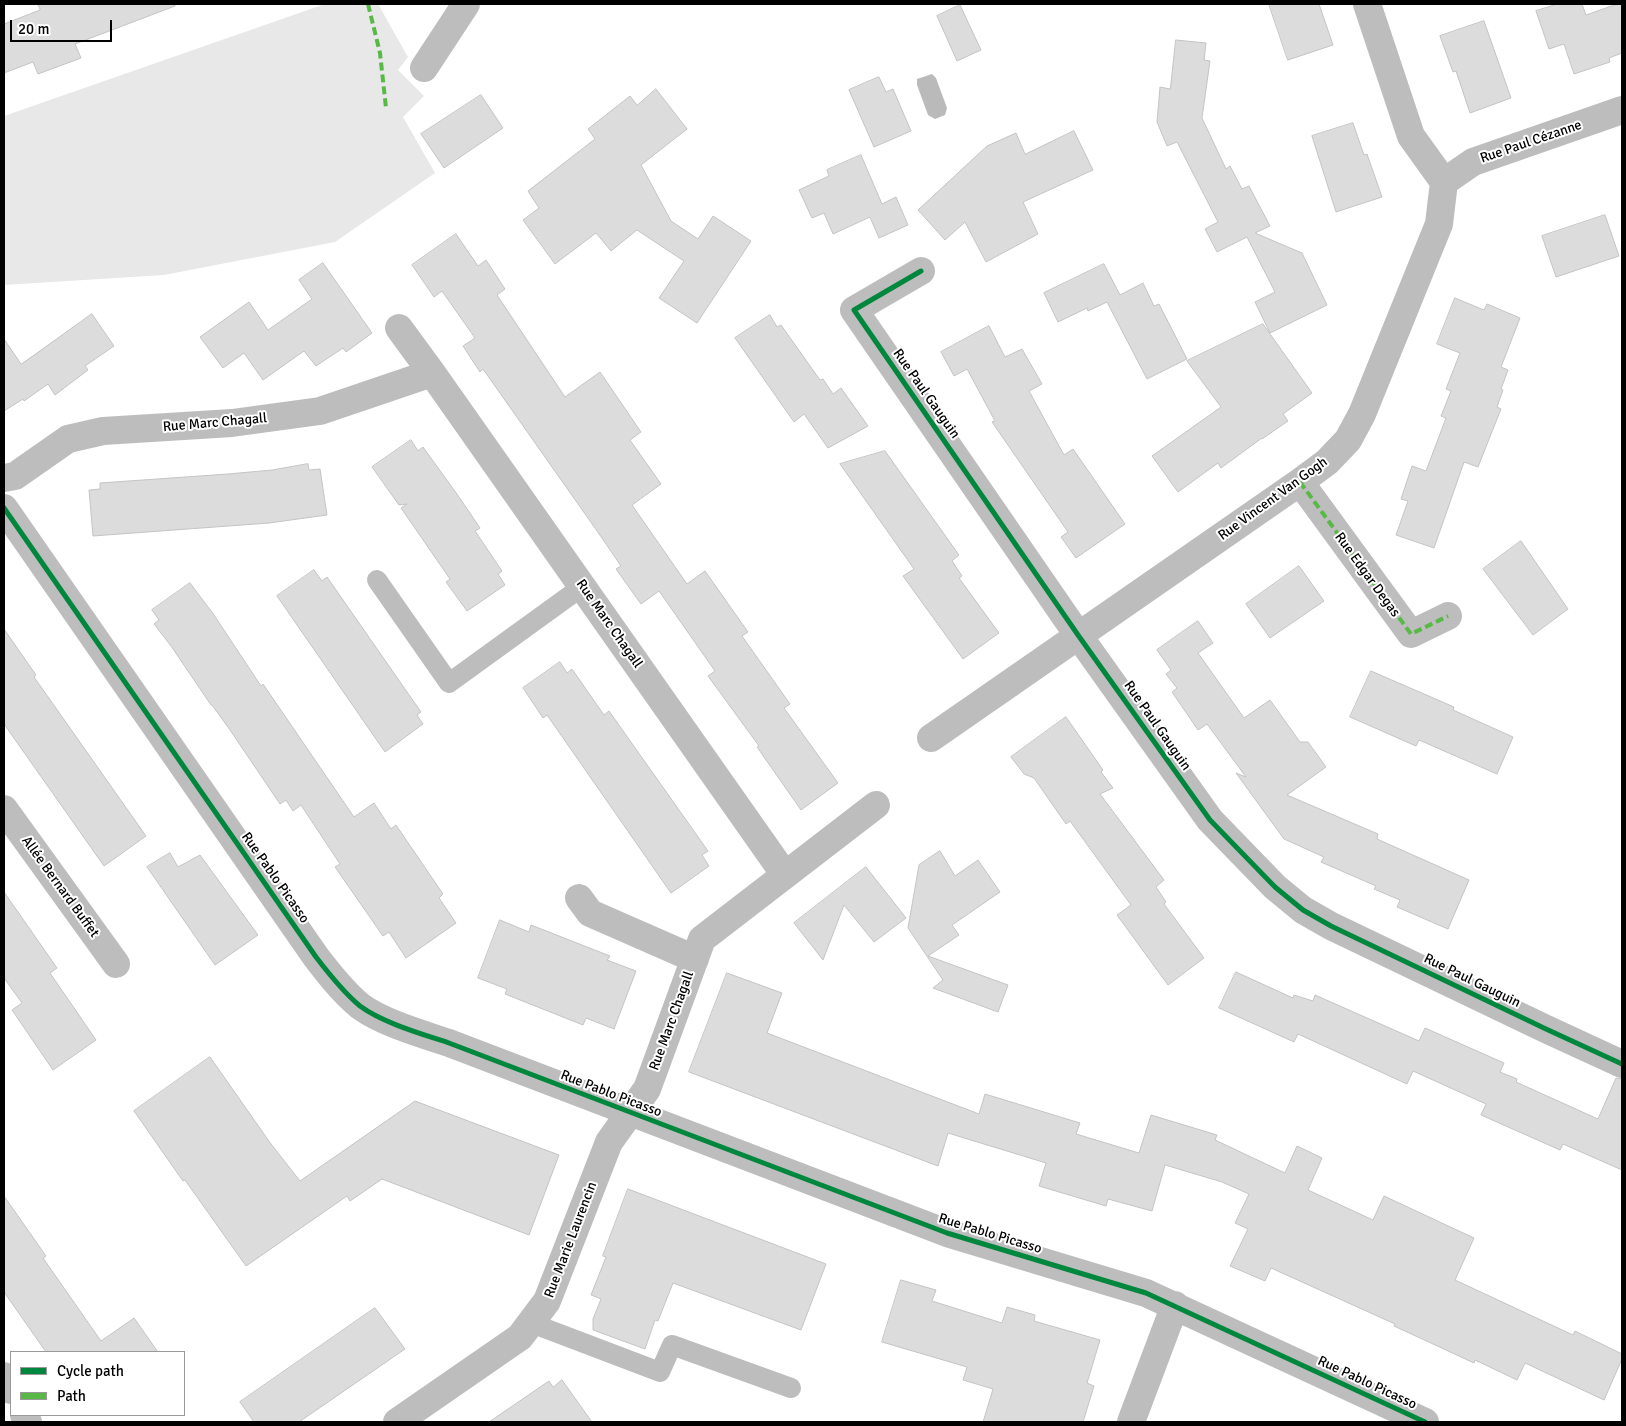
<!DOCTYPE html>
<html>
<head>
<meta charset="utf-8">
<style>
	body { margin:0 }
	#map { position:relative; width:1626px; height:1426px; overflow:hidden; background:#fff; font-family:Signika,sans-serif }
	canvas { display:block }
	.frame { position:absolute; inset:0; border:5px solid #000; pointer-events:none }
	.legend { position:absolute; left:10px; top:1351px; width:175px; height:65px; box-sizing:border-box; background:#fff; border:1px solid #999; margin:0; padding:6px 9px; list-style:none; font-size:15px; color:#000 }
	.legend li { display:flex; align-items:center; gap:10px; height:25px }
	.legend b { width:25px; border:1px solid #999 }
	.scale { position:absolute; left:10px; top:20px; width:102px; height:22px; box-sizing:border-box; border:2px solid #000; border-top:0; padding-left:6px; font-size:15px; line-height:18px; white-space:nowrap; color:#000; -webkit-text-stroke:4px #fff; paint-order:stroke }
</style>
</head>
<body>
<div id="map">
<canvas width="1626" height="1426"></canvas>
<div class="frame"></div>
<ul class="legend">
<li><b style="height:6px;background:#00873e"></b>Cycle path</li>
<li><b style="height:6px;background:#58b947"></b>Path</li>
</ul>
<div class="scale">20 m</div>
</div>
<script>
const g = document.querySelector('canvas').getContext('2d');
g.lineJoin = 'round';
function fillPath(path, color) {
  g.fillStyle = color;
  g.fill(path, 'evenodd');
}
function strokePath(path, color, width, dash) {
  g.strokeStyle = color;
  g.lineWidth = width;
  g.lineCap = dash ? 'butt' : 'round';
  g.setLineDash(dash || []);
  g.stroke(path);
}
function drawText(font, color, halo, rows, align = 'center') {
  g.font = font + ' Signika,sans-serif';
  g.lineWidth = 4;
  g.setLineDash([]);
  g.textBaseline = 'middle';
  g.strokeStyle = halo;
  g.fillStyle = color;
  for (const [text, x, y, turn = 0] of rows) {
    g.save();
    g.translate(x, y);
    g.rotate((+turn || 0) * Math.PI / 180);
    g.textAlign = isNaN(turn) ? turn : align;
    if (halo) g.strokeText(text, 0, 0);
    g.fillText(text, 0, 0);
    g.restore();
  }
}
const green = new Path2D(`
	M325,4H378L408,57L398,70L424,96L403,117L435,173L335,242L164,275L4,285V116Z`);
const water = new Path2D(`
	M932,74L936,78L947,108L945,115L935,119L928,115L917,85V79Z`);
const building = new Path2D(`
	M38,4H175V6L75,44L81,58L38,74L33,62L4,73V24L40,10Z
	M1269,4H1319L1333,45L1288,60Z
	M1558,4H1582L1586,15L1617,4H1622V53L1609,58L1610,62L1574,74L1564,44L1549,49L1536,11Z
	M960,5L981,50L957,61L937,16Z
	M1484,21L1511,98L1470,113L1456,71L1453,72L1440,36Z
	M1176,40L1206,43L1204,60L1210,61L1202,118L1226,169L1230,166L1242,189L1249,186L1270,226L1255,233L1302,253L1327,305L1270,333L1255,302L1275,292L1247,237L1217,252L1205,229L1218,222L1177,142L1167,146L1157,122L1160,87L1170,89Z
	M879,77L886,92L893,89L911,131L874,147L849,90Z
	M656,89L687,129L641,165L671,221L698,239L713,216L751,241L697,323L659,298L684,261L637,230L611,251L596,233L555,264L523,220L539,208L528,191L595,139L588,129L630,96L637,105Z
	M481,95L503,128L444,168L421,134Z
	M1353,123L1364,155L1367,154L1382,197L1336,212L1312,136Z
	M1074,131L1093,170L1023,202L1038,234L986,262L965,222L945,240L918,210L987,146L1016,133L1025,154Z
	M861,155L882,204L896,197L908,225L879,238L870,217L833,234L824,213L812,218L799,190L829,176L827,170Z
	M1605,215L1619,256L1556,277L1542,236Z
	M456,234L478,266L486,260L505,289L497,295L565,397L600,372L641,432L630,440L661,484L632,505L687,584L705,571L748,632L742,636L790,704L784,708L838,783L801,810L757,747L759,746L708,676L715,671L659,591L641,604L616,569L621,566L602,538L483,369L480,372L463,346L475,338L442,291L434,297L412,265Z
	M323,263L372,333L346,352L343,348L316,366L304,351L263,380L244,353L223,368L200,337L249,302L268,330L312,299L299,280Z
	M1104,264L1120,295L1143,283L1154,306L1159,304L1187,359L1147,379L1107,302L1088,311L1087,308L1058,322L1044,293Z
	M1455,298L1484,310L1487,304L1520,318L1501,367L1508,370L1501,389L1503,390L1497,407L1501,409L1478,467L1464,462L1434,548L1396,535L1408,501L1401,499L1412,466L1426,471L1446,418L1441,416L1451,391L1446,389L1460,353L1437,344Z
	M92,314L114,346L85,366L88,370L55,395L48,384L24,401L23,399L4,411V339L21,364Z
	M770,315L777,327L781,325L820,380L823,379L833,394L841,388L868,426L828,448L804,414L794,422L735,338Z
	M1263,324L1312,393L1283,414L1288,421L1262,439V438L1221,468L1218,463L1178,492L1152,456L1221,407L1187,361Z
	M989,326L1005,357L1022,349L1042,384L1029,391L1064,455L1073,449L1125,524L1076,558L1061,537L1068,532L992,422L995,421L967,369L954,376L941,352Z
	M411,440L418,451L423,447L459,497L480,528L475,531L502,571L498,574L505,585L467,611L446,582L450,579L401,508L407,504L399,505L372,467Z
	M885,451L959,555L952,561L962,576L959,578L999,633L963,659L903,576L914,569L840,464Z
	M308,464L309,470L320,469L327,515L269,523L93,536L89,490L100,489V483L228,474L272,470Z
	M1521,541L1568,609L1533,635L1483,569Z
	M1299,566L1324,601L1270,638L1246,604Z
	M314,570L322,581L327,577L421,712L417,715L423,724L385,752L277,596Z
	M190,583L214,615L261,686L263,684L354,817L374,803L391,829L396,825L443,894L439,898L456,923L406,958L389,932L383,936L335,867L340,864L301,805L293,811L286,800L280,804L230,730L212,705H211L171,646L154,624L159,620L152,610Z
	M1198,621L1213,643L1198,653L1244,718L1270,700L1300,742H1308L1326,767L1287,795L1378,834L1377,839L1469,880L1448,929L1397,907L1400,900L1374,889L1376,886L1321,862L1324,857L1284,839L1236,773L1246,777L1207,724L1198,730L1172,692L1177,688L1166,674L1171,670L1157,650Z
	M4,629L36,675L34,677L146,836L104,866L4,724Z
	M560,662L567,673L572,669L604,715L609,711L708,851L702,855L709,866L671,893L547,715L543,718L523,688Z
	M1371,671L1454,707L1453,710L1513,737L1497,774L1419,740L1416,746L1350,717Z
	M1066,717L1103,770L1101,772L1113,788L1100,794L1164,880L1156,887L1166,902L1164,904L1204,958L1168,985L1117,915L1131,905L1070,821L1066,824L1034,778L1024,774L1011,757Z
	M940,851L955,876L978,860L1000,892L952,925L959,935L928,956L1008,985L998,1012L933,988L943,980L908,928L919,865Z
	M170,853L178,867L200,855L258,935L215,965L147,867Z
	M866,867L906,918L874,942L844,905L823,960L794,923Z
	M4,892L57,968L50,973L96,1040L53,1070L12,1010L22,1003L4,978Z
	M500,920L529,932L531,925L610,956L607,960L636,971L614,1029L586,1018L583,1025L505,994L507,989L478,978Z
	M1236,972L1293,998L1294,995L1313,1001L1315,995L1419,1041L1425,1028L1504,1063L1500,1072L1517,1079L1516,1082L1598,1119L1616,1078L1622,1079V1170L1563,1144L1560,1150L1481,1115L1486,1104L1413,1071L1407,1084L1298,1034L1294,1042L1219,1008Z
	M727,973L782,993L767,1033L979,1114L985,1094L1080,1123L1076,1134L1139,1153L1151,1115L1217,1135L1215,1140L1285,1173L1297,1146L1322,1158L1308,1190L1373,1220L1384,1196L1474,1238L1455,1280L1573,1335L1575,1331L1622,1354V1359L1604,1400L1525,1363L1517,1380L1475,1360L1474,1363L1394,1326L1395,1324L1271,1268L1265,1281L1230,1266L1248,1229L1235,1223L1249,1194L1222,1182L1165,1165L1152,1211L1108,1199L1106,1206L1039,1186L1046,1163L948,1133L938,1166L689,1072Z
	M210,1057L271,1144L300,1181L415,1101L559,1155L529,1235L382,1179L350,1201L347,1196L246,1266L185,1180L183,1181L134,1111Z
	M628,1189L826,1264L801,1330L673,1283L658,1321L655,1320L645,1349L593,1330V1319L601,1299L591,1295L606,1257L603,1256Z
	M4,1196L46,1256L43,1258L101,1341L134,1318L158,1352H46L4,1292Z
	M901,1280L936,1290L932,1301L1002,1323L1007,1307L1035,1315L1034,1321L1100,1340L1087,1383L1094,1386L1083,1422H983L993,1389L963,1380L967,1367L882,1342Z
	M375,1308L405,1349L299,1422H254L240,1402Z
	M562,1380L592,1422H489L549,1381L553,1387Z`);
const service = new Path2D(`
	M377,580L449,683L583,586
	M531,1323L660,1372L672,1345L791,1388`);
const minor = new Path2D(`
	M424,68L466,4
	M1444,182L1473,162L1622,110
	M921,271L854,310L1078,635L1210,820L1275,887L1303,910L1331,926L1546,1029L1622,1064
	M399,328L432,373L785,875
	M4,478L15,476L68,439L103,431L232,423L320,411L432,373
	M1300,482L1411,634L1448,616
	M4,508L316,957C329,974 343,992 360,1006C383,1023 422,1034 449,1043L947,1233L1146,1293L1425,1422
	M931,738L1300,482L1327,462L1348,440L1362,414L1439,224L1444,182L1411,136L1367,4
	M4,809L116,964
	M579,898L590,913L695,959
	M4,1376L11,1390
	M24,1415L28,1422
	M397,1422L520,1337L547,1301L609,1142L647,1089L702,939L876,805
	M1131,1422L1175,1305`);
const quiet = new Path2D(`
	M368,4L380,53L386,108
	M1300,482L1411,634L1448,616`);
const cycleway = new Path2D(`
	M921,271L854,310L1078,635L1210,820L1275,887L1303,910L1331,926L1546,1029L1622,1064
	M4,508L316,957C329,974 343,992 360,1006C383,1023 422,1034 449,1043L947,1233L1146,1293L1425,1422`);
const streetNames = [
	["Rue Paul Cézanne",1531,142,-19],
	["Rue Paul Gauguin",926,394,55],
	["Rue Marc Chagall",215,423,-5],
	["Rue Vincent Van Gogh",1273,499,-36],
	["Rue Edgar Degas",1367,575,54],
	["Rue Marc Chagall",609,624,55],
	["Rue Paul Gauguin",1157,726,55],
	["Rue Pablo Picasso",275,878,55],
	["Allée Bernard Buffet",60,887,54],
	["Rue Paul Gauguin",1472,981,26],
	["Rue Marc Chagall",672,1021,-70],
	["Rue Pablo Picasso",611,1094,21],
	["Rue Pablo Picasso",990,1234,17],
	["Rue Marie Laurencin",571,1240,-69],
	["Rue Pablo Picasso",1367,1383,25]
];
fillPath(green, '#e8e8e8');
fillPath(water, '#bababa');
fillPath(building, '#dcdcdc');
strokePath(building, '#c4c4c4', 1);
strokePath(service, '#bdbdbd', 20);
strokePath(minor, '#bdbdbd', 28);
strokePath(quiet, '#58b947', 4, [8, 4]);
strokePath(cycleway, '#00873e', 5);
drawText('14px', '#000', '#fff', streetNames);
</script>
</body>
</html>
